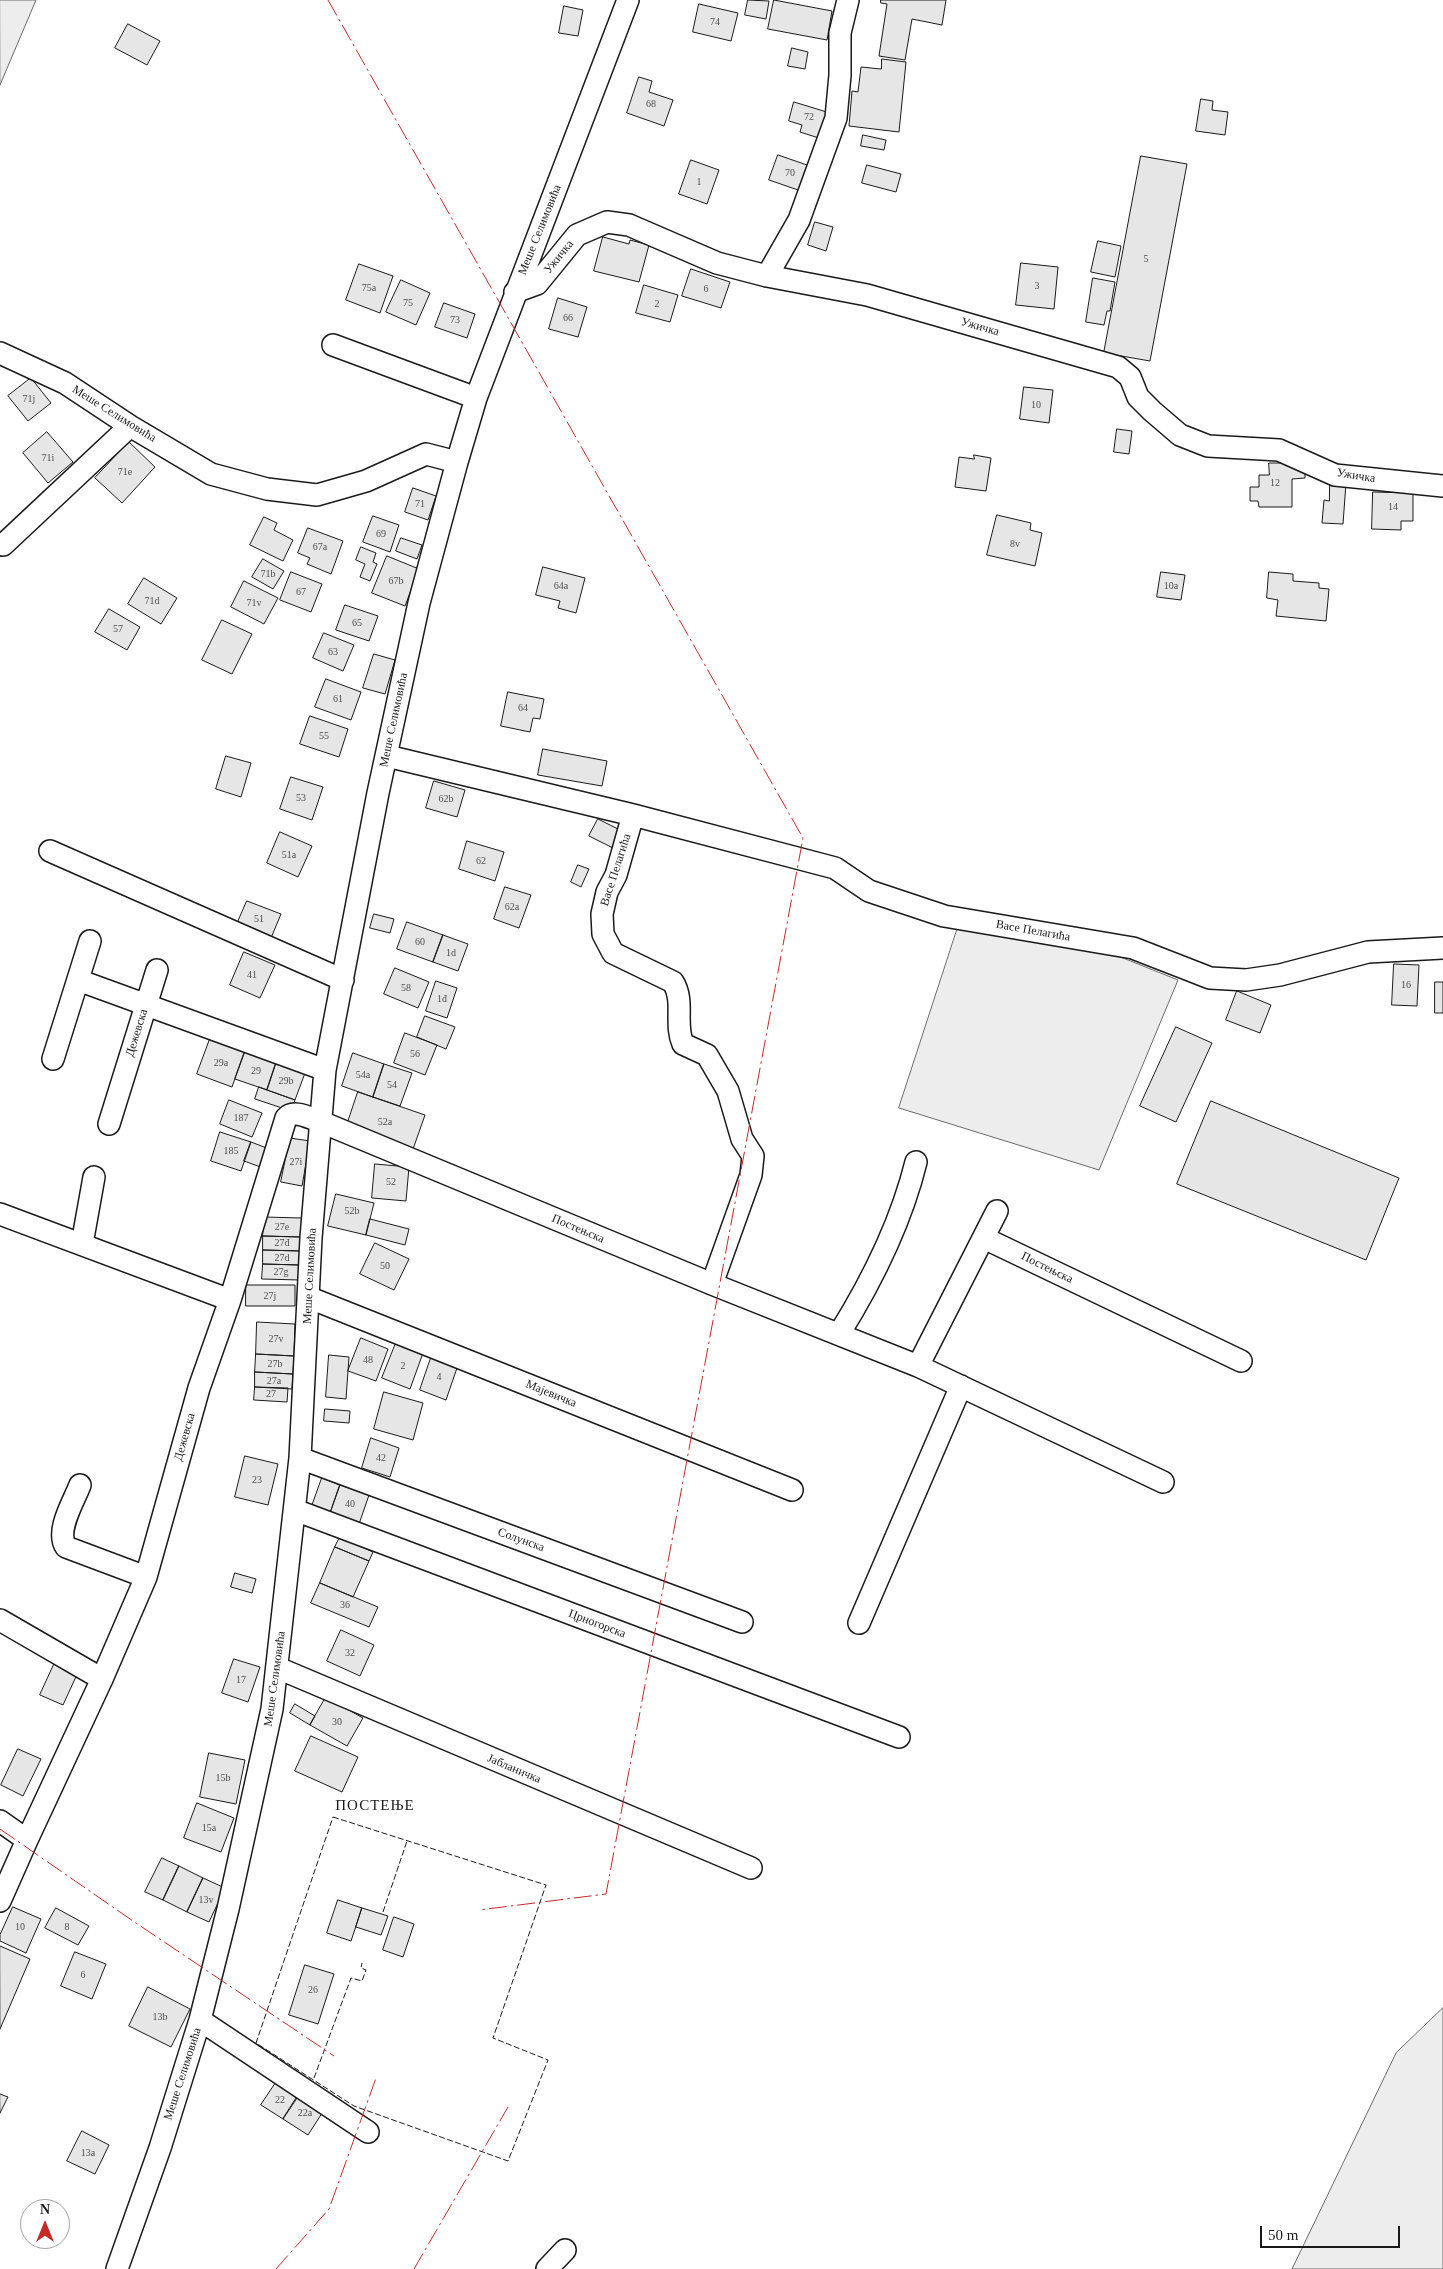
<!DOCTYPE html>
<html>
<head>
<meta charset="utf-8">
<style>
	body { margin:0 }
	#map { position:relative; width:1443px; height:2269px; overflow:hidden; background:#fff; font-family:Georgia,serif }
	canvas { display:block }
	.north { position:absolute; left:20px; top:2199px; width:50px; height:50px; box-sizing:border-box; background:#fff; border:1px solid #a3a3a3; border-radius:50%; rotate:0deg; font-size:14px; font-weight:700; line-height:20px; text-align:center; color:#1a1a1a }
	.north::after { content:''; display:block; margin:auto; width:18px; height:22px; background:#c62828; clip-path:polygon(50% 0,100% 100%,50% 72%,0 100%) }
	.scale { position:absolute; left:1260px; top:2226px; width:140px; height:22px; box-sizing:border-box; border:2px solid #1a1a1a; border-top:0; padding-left:6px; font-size:15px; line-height:18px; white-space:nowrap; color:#1a1a1a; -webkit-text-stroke:4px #fff; paint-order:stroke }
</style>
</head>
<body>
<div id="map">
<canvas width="1443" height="2269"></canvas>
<div class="north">N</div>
<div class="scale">50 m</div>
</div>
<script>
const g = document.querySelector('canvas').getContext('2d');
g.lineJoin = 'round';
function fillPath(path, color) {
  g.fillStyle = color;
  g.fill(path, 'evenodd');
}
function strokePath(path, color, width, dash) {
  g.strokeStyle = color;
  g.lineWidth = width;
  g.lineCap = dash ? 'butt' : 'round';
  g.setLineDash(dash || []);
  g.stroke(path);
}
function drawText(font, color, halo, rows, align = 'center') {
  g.font = font + ' Georgia,serif';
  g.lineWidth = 4;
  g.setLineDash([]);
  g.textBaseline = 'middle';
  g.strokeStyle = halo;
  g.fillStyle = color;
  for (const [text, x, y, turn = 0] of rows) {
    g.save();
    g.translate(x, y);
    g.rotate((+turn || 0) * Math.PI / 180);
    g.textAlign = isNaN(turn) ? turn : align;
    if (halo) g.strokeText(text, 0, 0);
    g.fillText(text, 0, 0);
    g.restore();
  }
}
const built = new Path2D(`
	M0,0H36L0,85Z
	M958,927L1098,948L1178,980L1099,1170L899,1108Z
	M1443,2008V2269H1292L1396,2053Z`);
const building = new Path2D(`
	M748,0L769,1L766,19L745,15Z
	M774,0L832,11L827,40L768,29Z
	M881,0H946L942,25L912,19L905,60L879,56L887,4L881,3Z
	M699,4L738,13L731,41L693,32Z
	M564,6L583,10L578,36L559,33Z
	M128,24L160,41L147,65L115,48Z
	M792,48L808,52L805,69L788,66Z
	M882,59L906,62L899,132L849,126L852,91L858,92L861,67L881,69Z
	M639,77L652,81L649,92L673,100L664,126L627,113Z
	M1201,99L1213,101L1212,110L1228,112L1225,135L1196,131Z
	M794,102L830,113L822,139L800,132L802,125L789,121Z
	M863,135L886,140L884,150L861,146Z
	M778,155L810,166L801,191L769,180Z
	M1141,156L1187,164L1150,361L1104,353Z
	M691,160L719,170L707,204L679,194Z
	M867,165L901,174L896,192L862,183Z
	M815,222L833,227L826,251L808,245Z
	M603,237L629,244L630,240L649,245L639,282L594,271Z
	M1098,241L1121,246L1115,277L1091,272Z
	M1021,263L1058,267L1054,309L1016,305Z
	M359,264L393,276L380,313L346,300Z
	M691,269L730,282L721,308L682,296Z
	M1093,278L1115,282L1110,311H1107L1104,325L1086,322Z
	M401,280L430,293L416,325L386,312Z
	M644,285L678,295L670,322L636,313Z
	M558,298L587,307L578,337L549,329Z
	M444,303L475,314L467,338L435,327Z
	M31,378L51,403L28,421L8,396Z
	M1024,387L1053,390L1049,423L1020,419Z
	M1117,429L1132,431L1129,454L1114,452Z
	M47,432L73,462L48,483L23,453Z
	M129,442L155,467L122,503L95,478Z
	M974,455L991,458L986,491L955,487L959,457L974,459Z
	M1269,463H1298L1305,467V478L1292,479V507H1259L1258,501H1250V487H1259V475H1269Z
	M1330,482L1346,483L1343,524L1322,523L1324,500L1329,501Z
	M413,488L436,496L428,520L405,512Z
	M1373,492L1413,493V521H1401V530L1372,529Z
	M997,515L1031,523L1030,530L1042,533L1035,566L987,555Z
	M373,516L399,525L390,552L363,542Z
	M264,517L277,523L274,530L293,540L283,561L250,545Z
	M308,528L343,541L331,574L307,564L310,558L298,553Z
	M401,538L422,545L417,559L396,551Z
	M361,547L376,553L373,562L377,564L370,581L360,577L365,564L356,560Z
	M387,556L419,569L405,606L372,593Z
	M263,559L284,571L273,589L252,577Z
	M543,567L585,578L576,613L558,608L560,601L536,595Z
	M291,572L322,584L311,612L280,600Z
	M1161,572L1185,575L1181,600L1157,597Z
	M1269,572L1293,574V581L1319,583V588L1329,589L1326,621L1276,616L1278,600L1267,598Z
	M144,578L177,598L161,624L128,604Z
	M244,581L278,598L264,624L231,607Z
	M345,605L378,616L369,641L336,630Z
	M109,609L140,627L127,650L95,632Z
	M222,620L252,634L232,674L202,660Z
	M324,633L354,645L343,671L313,658Z
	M374,654L395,660L385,694L363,688Z
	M326,679L361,692L351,720L315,707Z
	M508,692L544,699L540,719L533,718L530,732L501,726Z
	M310,716L348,729L339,757L300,744Z
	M543,749L607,761L602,786L538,775Z
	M226,756L251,763L241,797L216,789Z
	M291,777L323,787L312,820L280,809Z
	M434,781L465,790L457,817L426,808Z
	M598,819L622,831L613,848L589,836Z
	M280,832L312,846L298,877L267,863Z
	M467,841L504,852L495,881L459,869Z
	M578,865L589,869L581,887L571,882Z
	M505,887L531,895L519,928L494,919Z
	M247,901L281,914L271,938L237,924Z
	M374,914L394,919L390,933L370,928Z
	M407,922L443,935L433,962L397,949Z
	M443,935L468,944L458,971L433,962Z
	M244,952L275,965L260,998L230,985Z
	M1394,964L1419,965L1417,1006L1392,1005Z
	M395,968L429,982L418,1008L384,994Z
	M436,981L457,988L447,1018L426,1011Z
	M1435,982H1443V1013H1435Z
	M1237,991L1271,1005L1260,1033L1226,1020Z
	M425,1016L455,1027L446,1049L417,1037Z
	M1176,1027L1212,1043L1176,1122L1140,1106Z
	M405,1033L437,1045L425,1075L394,1063Z
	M210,1039L245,1051L232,1087L197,1074Z
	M245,1051L276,1063L267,1090L235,1079Z
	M353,1053L384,1064L373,1097L342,1086Z
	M276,1063L305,1073L295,1100L267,1090Z
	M384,1064L412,1073L400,1106L373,1097Z
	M259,1087L295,1100L291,1111L255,1099Z
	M358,1092L425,1115L412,1152L346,1128Z
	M229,1100L262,1113L252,1137L220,1124Z
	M1211,1101L1399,1178L1366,1260L1177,1184Z
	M220,1132L251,1142L241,1171L211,1161Z
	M290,1138L310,1141L302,1186L281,1182Z
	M251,1142L272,1150L266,1169L244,1161Z
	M375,1164L409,1167L406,1201L372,1198Z
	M336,1194L374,1203L366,1235L328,1226Z
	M264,1217L302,1218L301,1237L263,1236Z
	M370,1219L409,1229L405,1245L366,1235Z
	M263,1236L301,1237V1251L263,1250Z
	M375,1243L409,1259L394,1290L360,1274Z
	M263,1250L301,1251L300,1265L263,1264Z
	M263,1264L300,1265V1280L262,1279Z
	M246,1285H295V1306H246Z
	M257,1322L295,1324L294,1356L256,1354Z
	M361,1338L388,1349L376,1381L348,1371Z
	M396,1343L423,1353L410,1389L382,1378Z
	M256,1354L294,1356L293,1374L255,1372Z
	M329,1355L349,1357L346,1399L326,1397Z
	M432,1355L458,1365L446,1400L420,1390Z
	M255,1372L293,1374L292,1389L255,1387Z
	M255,1387L288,1388L287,1402L254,1400Z
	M384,1392L423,1403L413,1440L374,1429Z
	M325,1409L350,1411L349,1423L324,1421Z
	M371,1438L399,1448L390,1477L362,1468Z
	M245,1456L278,1464L268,1505L235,1497Z
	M322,1478L340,1485L330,1513L312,1506Z
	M340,1485L369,1495L358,1527L329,1517Z
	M340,1537L373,1552L369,1561L335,1547Z
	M335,1547L369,1561L353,1597L320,1583Z
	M235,1573L256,1579L252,1593L231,1587Z
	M320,1583L378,1607L369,1627L311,1603Z
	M341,1630L374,1645L360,1676L327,1661Z
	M57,1658L80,1668L63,1705L40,1695Z
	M234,1659L260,1667L248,1702L222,1693Z
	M326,1697L363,1718L347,1746L310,1725Z
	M295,1704L315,1716L310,1725L290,1713Z
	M311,1736L358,1757L342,1792L295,1771Z
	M18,1749L41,1759L23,1796L1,1785Z
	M209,1753L245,1760L236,1804L200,1797Z
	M197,1803L234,1818L221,1852L184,1838Z
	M162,1858L179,1866L163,1900L145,1892Z
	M179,1866L203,1878L187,1912L163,1900Z
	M203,1878L225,1888L209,1922L187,1912Z
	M338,1900L362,1908L351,1941L327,1933Z
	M13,1907L41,1919L26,1953L0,1941V1935Z
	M56,1908L89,1926L78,1945L45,1928Z
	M362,1908L388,1916L381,1935L356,1927Z
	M394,1917L414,1924L403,1957L383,1950Z
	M0,1946L30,1959L0,2029Z
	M75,1952L106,1964L92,1999L61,1986Z
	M305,1965L334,1974L318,2024L289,2015Z
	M148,1987L190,2009L171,2047L129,2026Z
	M277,2081L299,2095L283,2119L261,2105Z
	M301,2091L326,2107L308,2135L283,2119Z
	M0,2094L8,2097L0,2113Z
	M82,2131L109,2145L95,2174L67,2161Z`);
const minor = new Path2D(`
	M767,276L799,220L836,118L840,75V33L848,0
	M515,292L537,284L577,235L607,222L629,225L717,263L767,276L867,295L1118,367L1130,377L1138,397L1152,411L1180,435L1208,446L1279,450L1335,475L1443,486
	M333,345L476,398
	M0,353L65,383L130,426L211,474L267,489L317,495L366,481L426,454L457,462
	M3,545L130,426
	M387,756L633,815L835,868L869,891L944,916L1133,948L1210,978L1246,980L1280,975L1368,952L1443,948
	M633,815L616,875L607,892L602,914L603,934L613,953L673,982C685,1001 674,1024 683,1044L707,1055L728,1091L742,1139L753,1156L751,1175L712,1284
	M50,851L343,980
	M78,980L325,1070
	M53,1059L90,941
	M109,1124L157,970
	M0,1214L230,1300
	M984,1238L1241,1361
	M82,1244L94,1177
	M310,1298L792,1490
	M839,1334C872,1281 901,1223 916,1162
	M918,1366L997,1211
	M300,1458L742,1622
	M80,1485C74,1501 55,1531 66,1547L146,1577
	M295,1510L899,1737
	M0,1620L102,1679
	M859,1623L961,1386
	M278,1668L751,1868
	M0,1821L27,1840L0,1901
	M27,1840L102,1679L146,1577L199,1388L230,1300L286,1118C294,1109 309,1118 319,1121L712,1284L918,1366L1163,1482
	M200,2020L368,2132
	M117,2269L160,2148L200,2020L228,1909L272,1709L300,1458L311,1238L325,1070L378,793L419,603L457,462L476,398L628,0
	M547,2269L565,2250`);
const fence = new Path2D(`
	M333,1817L546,1885L493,2038L548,2060L508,2161L354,2106L256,2043Z
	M383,1912L407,1841
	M314,2078L351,1978L362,1981L366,1970L361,1968L362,1963`);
const power = new Path2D(`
	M328,0L803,838L606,1894L479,1910
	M0,1829L133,1921L334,2056
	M276,2269L329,2209L376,2078
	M414,2269L508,2107`);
const numberNames = [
	["74",715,22],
	["68",651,104],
	["72",809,117],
	["70",790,173],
	["1",699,182],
	["5",1146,259],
	["3",1037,286],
	["75a",369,288],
	["6",706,289],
	["75",408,303],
	["2",657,304],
	["66",568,318],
	["73",455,320],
	["71j",29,399],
	["10",1036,405],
	["71i",48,458],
	["71e",125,472],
	["12",1275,483],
	["71",420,504],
	["14",1393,507],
	["69",381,534],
	["8v",1015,544],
	["67a",320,547],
	["71b",268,574],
	["67b",396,581],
	["64a",561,586],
	["10a",1171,586],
	["67",301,592],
	["71d",152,601],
	["71v",254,603],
	["65",357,623],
	["57",118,629],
	["63",333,652],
	["61",338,699],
	["64",523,708],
	["55",324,736],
	["53",301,798],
	["62b",446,799],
	["51a",289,855],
	["62",481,861],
	["62a",512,907],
	["51",259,919],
	["60",420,942],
	["1d",451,953],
	["41",252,975],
	["16",1406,985],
	["58",406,988],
	["1đ",442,999],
	["56",415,1054],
	["29a",221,1063],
	["29",256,1071],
	["54a",363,1075],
	["29b",286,1081],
	["54",392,1085],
	["187",241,1118],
	["52a",385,1122],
	["185",231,1151],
	["27i",296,1162],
	["52",391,1182],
	["52b",352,1211],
	["27e",282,1227],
	["27đ",282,1243],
	["27d",282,1258],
	["50",385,1266],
	["27g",281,1272],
	["27j",270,1296],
	["27v",276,1339],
	["48",368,1360],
	["27b",275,1364],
	["2",403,1366],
	["4",439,1377],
	["27a",274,1381],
	["27",271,1394],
	["42",381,1458],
	["23",257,1480],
	["40",350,1504],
	["36",345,1605],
	["32",350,1653],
	["17",241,1680],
	["30",337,1722],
	["15b",223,1778],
	["15a",209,1828],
	["13v",206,1900],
	["10",20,1927],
	["8",67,1927],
	["6",83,1975],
	["26",313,1990],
	["13b",160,2017],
	["22",280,2100],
	["22a",305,2113],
	["13a",88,2153]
];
const streetNames = [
	["Меше Селимовића",540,230,-68],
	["Ужичка",559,257,-51],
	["Ужичка",980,327,16],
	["Меше Селимовића",114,414,32],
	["Ужичка",1356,476,9],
	["Меше Селимовића",394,720,-78],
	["Васе Пелагића",616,870,-72],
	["Васе Пелагића",1033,931,10],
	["Дежевска",137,1033,-73],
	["Постењска",578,1229,23],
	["Постењска",1047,1268,26],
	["Меше Селимовића",310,1276,-87],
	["Мајевичка",551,1394,22],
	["Дежевска",185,1437,-74],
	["Солунска",521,1540,20],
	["Црногорска",597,1624,21],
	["Меше Селимовића",275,1679,-82],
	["Јабланичка",514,1769,23],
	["Меше Селимовића",183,2074,-72]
];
const quarterNames = [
	["ПОСТЕЊЕ",375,1806]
];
fillPath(built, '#ededed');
strokePath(built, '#6a6a6a', 1);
fillPath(building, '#e6e6e6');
strokePath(building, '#1a1a1a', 1);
strokePath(minor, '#1a1a1a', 24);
strokePath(minor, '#fff', 21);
strokePath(fence, '#1a1a1a', 1, [6, 2.5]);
strokePath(power, '#c62828', 1, [18, 4, 2.5, 4]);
drawText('10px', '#4d4d4d', null, numberNames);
drawText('12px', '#1a1a1a', '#fff', streetNames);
g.letterSpacing = '1px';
drawText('15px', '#1a1a1a', '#fff', quarterNames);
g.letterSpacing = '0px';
</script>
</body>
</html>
